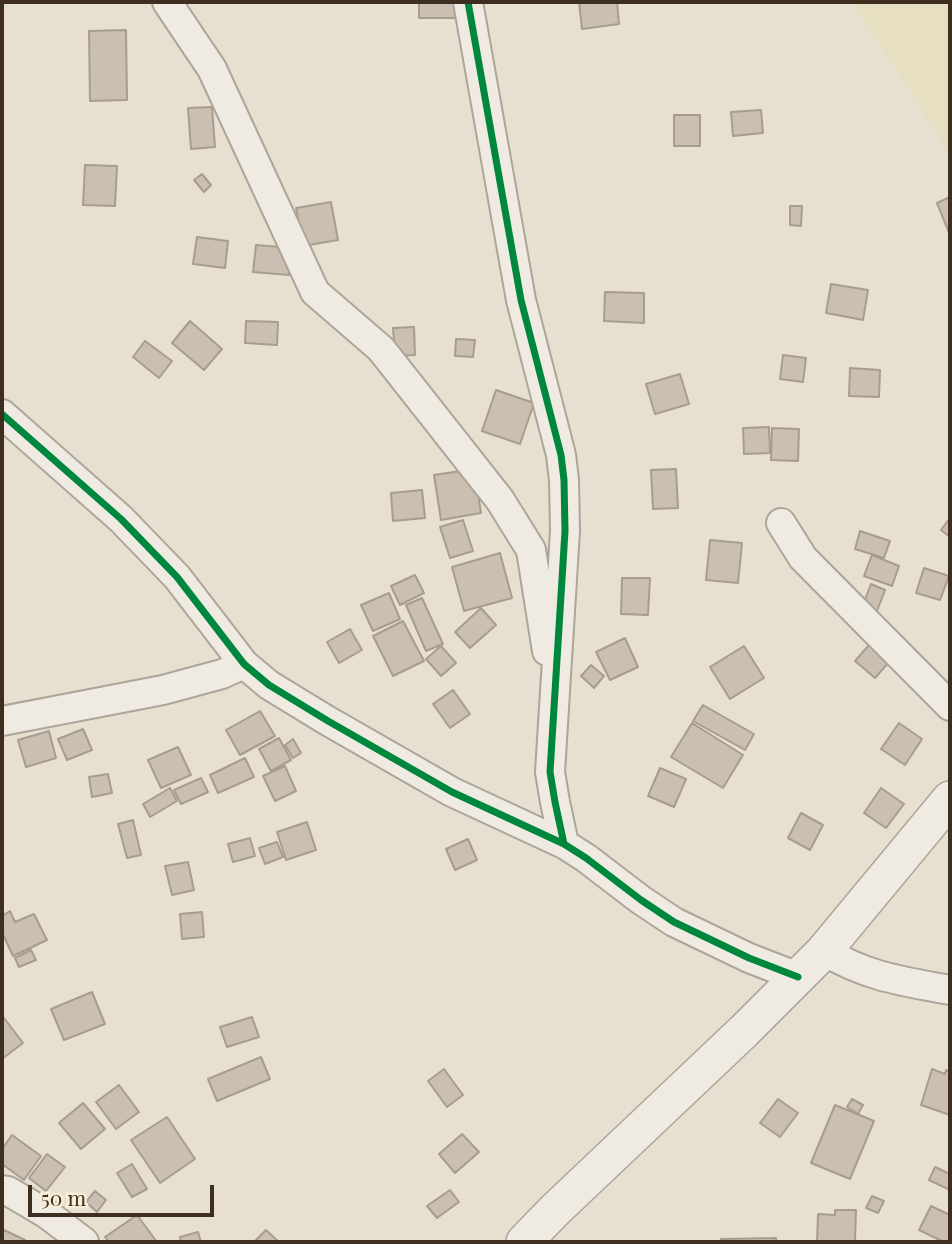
<!DOCTYPE html>
<html>
<head>
<meta charset="utf-8">
<style>
	body { margin:0 }
	#map { position:relative; width:952px; height:1244px; overflow:hidden; background:#e7e0d1; font-family:"Playfair Display",serif }
	canvas { display:block }
	.frame { position:absolute; inset:0; border:4px solid #3d2e20; pointer-events:none }
	.scale { position:absolute; left:28px; top:1185px; width:186px; height:32px; box-sizing:border-box; border:4px solid #3d2e20; border-top:0; padding-left:9px; font-size:21px; line-height:24px; white-space:nowrap; color:#3d2e20; -webkit-text-stroke:5px #f7eed8; paint-order:stroke }
</style>
</head>
<body>
<div id="map">
<canvas width="952" height="1244"></canvas>
<div class="frame"></div>
<div class="scale">50 m</div>
</div>
<script>
const g = document.querySelector('canvas').getContext('2d');
g.lineJoin = 'round';
function fillPath(path, color) {
  g.fillStyle = color;
  g.fill(path, 'evenodd');
}
function strokePath(path, color, width, dash) {
  g.strokeStyle = color;
  g.lineWidth = width;
  g.lineCap = dash ? 'butt' : 'round';
  g.setLineDash(dash || []);
  g.stroke(path);
}
const farmland = new Path2D(`
	M853,2H950V156Z`);
const building = new Path2D(`
	M419,2H458V18H419Z
	M579,2H617L619,24L582,29Z
	M126,30L127,100L90,101L89,31Z
	M212,107L215,147L191,149L188,108Z
	M761,110L763,133L733,136L731,112Z
	M674,115H700V146H674Z
	M85,165L117,166L115,206L83,205Z
	M202,174L211,185L204,192L194,180Z
	M950,197V235L937,203Z
	M331,202L338,240L303,246L296,208Z
	M790,206H802L801,226L790,225Z
	M197,237L228,241L225,268L193,264Z
	M256,245L292,248L289,275L253,272Z
	M831,284L868,290L863,320L826,313Z
	M605,292L644,293V323L604,321Z
	M190,321L222,349L204,370L172,343Z
	M246,321L278,322L277,345L245,343Z
	M414,327L415,355L395,356L393,328Z
	M456,339L475,340L473,357L455,356Z
	M145,341L172,361L159,378L133,357Z
	M783,355L806,358L803,382L780,379Z
	M850,368L880,370L879,397L849,396Z
	M680,374L689,404L655,414L646,384Z
	M496,390L534,403L520,444L482,431Z
	M769,427L770,453L744,454L743,428Z
	M772,428L799,429L798,461L771,460Z
	M474,469L481,513L441,520L434,475Z
	M676,469L678,508L653,509L651,470Z
	M422,490L425,518L393,521L391,493Z
	M950,518V537L941,530Z
	M463,520L473,551L450,558L440,527Z
	M860,531L890,541L884,558L855,549Z
	M710,540L742,543L738,583L706,580Z
	M500,553L512,598L464,611L452,567Z
	M872,555L899,566L892,586L864,576Z
	M924,568L949,576L940,600L916,593Z
	M415,575L424,593L400,605L391,586Z
	M622,578H650L648,615L621,614Z
	M871,584L885,590L877,611L863,605Z
	M389,593L400,619L373,631L361,605Z
	M422,598L443,644L426,651L406,605Z
	M481,608L496,625L470,648L455,632Z
	M403,621L424,661L393,676L373,636Z
	M350,629L362,650L339,663L327,642Z
	M876,637L896,654L875,678L855,661Z
	M625,638L638,667L610,680L596,652Z
	M441,646L456,663L441,676L426,659Z
	M744,646L764,678L730,699L710,667Z
	M591,665L604,676L594,688L581,676Z
	M453,690L470,714L450,728L433,704Z
	M703,705L754,734L745,750L693,721Z
	M260,711L275,736L240,755L226,730Z
	M692,723L743,755L723,788L671,757Z
	M899,723L922,739L905,765L881,749Z
	M83,729L92,750L67,760L58,739Z
	M49,731L56,758L26,767L18,740Z
	M279,738L291,760L271,771L259,749Z
	M293,739L301,753L293,758L285,745Z
	M178,747L191,775L161,788L148,760Z
	M245,758L254,777L218,793L210,775Z
	M285,766L296,791L275,801L263,776Z
	M660,768L686,779L674,807L648,796Z
	M108,774L112,793L92,797L89,777Z
	M201,778L208,792L181,804L174,790Z
	M170,788L177,801L150,817L143,804Z
	M881,788L904,804L886,828L864,813Z
	M801,813L823,825L810,850L788,838Z
	M133,820L141,855L127,858L118,824Z
	M307,822L316,850L286,860L277,832Z
	M250,838L255,856L233,862L228,844Z
	M468,839L477,860L455,870L446,849Z
	M277,842L283,857L265,864L259,848Z
	M188,862L194,890L172,895L165,866Z
	M10,911L15,922L34,914L47,940L13,956L2,932V916Z
	M202,912L204,937L182,939L180,914Z
	M31,950L36,960L19,967L15,958Z
	M92,992L105,1024L64,1040L51,1009Z
	M252,1017L259,1037L227,1047L220,1027Z
	M4,1018L23,1043L2,1059V1020Z
	M261,1057L270,1079L217,1101L208,1079Z
	M444,1069L463,1095L447,1107L428,1081Z
	M932,1069L945,1074L946,1070L950,1072V1115L921,1105Z
	M119,1085L139,1112L116,1129L96,1102Z
	M778,1099L798,1113L780,1137L760,1123Z
	M852,1099L863,1105L858,1114L847,1107Z
	M83,1103L105,1129L81,1149L59,1123Z
	M835,1105L874,1121L850,1179L811,1163Z
	M167,1117L195,1159L160,1183L131,1140Z
	M462,1134L479,1152L455,1173L439,1154Z
	M12,1135L41,1156L24,1180L2,1164V1149Z
	M47,1154L65,1167L46,1191L29,1178Z
	M132,1164L147,1189L132,1197L117,1173Z
	M935,1167L950,1174V1190L929,1180Z
	M450,1190L459,1202L437,1218L427,1206Z
	M95,1191L106,1200L97,1212L86,1202Z
	M872,1196L884,1201L878,1213L866,1208Z
	M931,1206L950,1215V1242H944L919,1230Z
	M835,1210H856L855,1242H817L818,1214L835,1215Z
	M137,1215L157,1242H109L105,1237Z
	M4,1230L25,1240L24,1242H2V1234Z
	M266,1230L279,1242H254Z
	M198,1232L201,1242H181L180,1237Z
	M776,1238V1242H721V1239Z`);
const minor = new Path2D(`
	M167,2L212,69L315,292L381,349L500,500L531,550L547,651
	M468,2L521,300L561,455L564,480L565,531L550,772L555,802L564,844
	M2,414L121,519L177,577L244,664L269,685L328,721L452,792L564,844L586,858L641,900L674,922L749,958L798,977
	M781,523L803,558L950,706
	M2,721L163,690L222,674L244,664
	M824,951C868,977 901,981 950,990
	M2,1190L8,1191L47,1214L84,1242`);
const tertiary = new Path2D(`
	M524,1242L555,1210L744,1031L824,951L950,799`);
const cycleway = new Path2D(`
	M468,2L521,300L561,455L564,480L565,531L550,772L555,802L564,844
	M2,414L121,519L177,577L244,664L269,685L328,721L452,792L564,844L586,858L641,900L674,922L749,958L798,977`);
fillPath(farmland, '#e6dfc2');
fillPath(building, '#cbbfb2');
strokePath(building, '#a89c90', 2);
strokePath(minor, '#ada599', 32);
strokePath(tertiary, '#ada599', 38);
strokePath(minor, '#efebe3', 28);
strokePath(tertiary, '#efebe3', 35);
strokePath(cycleway, '#00873e', 7);
</script>
</body>
</html>
